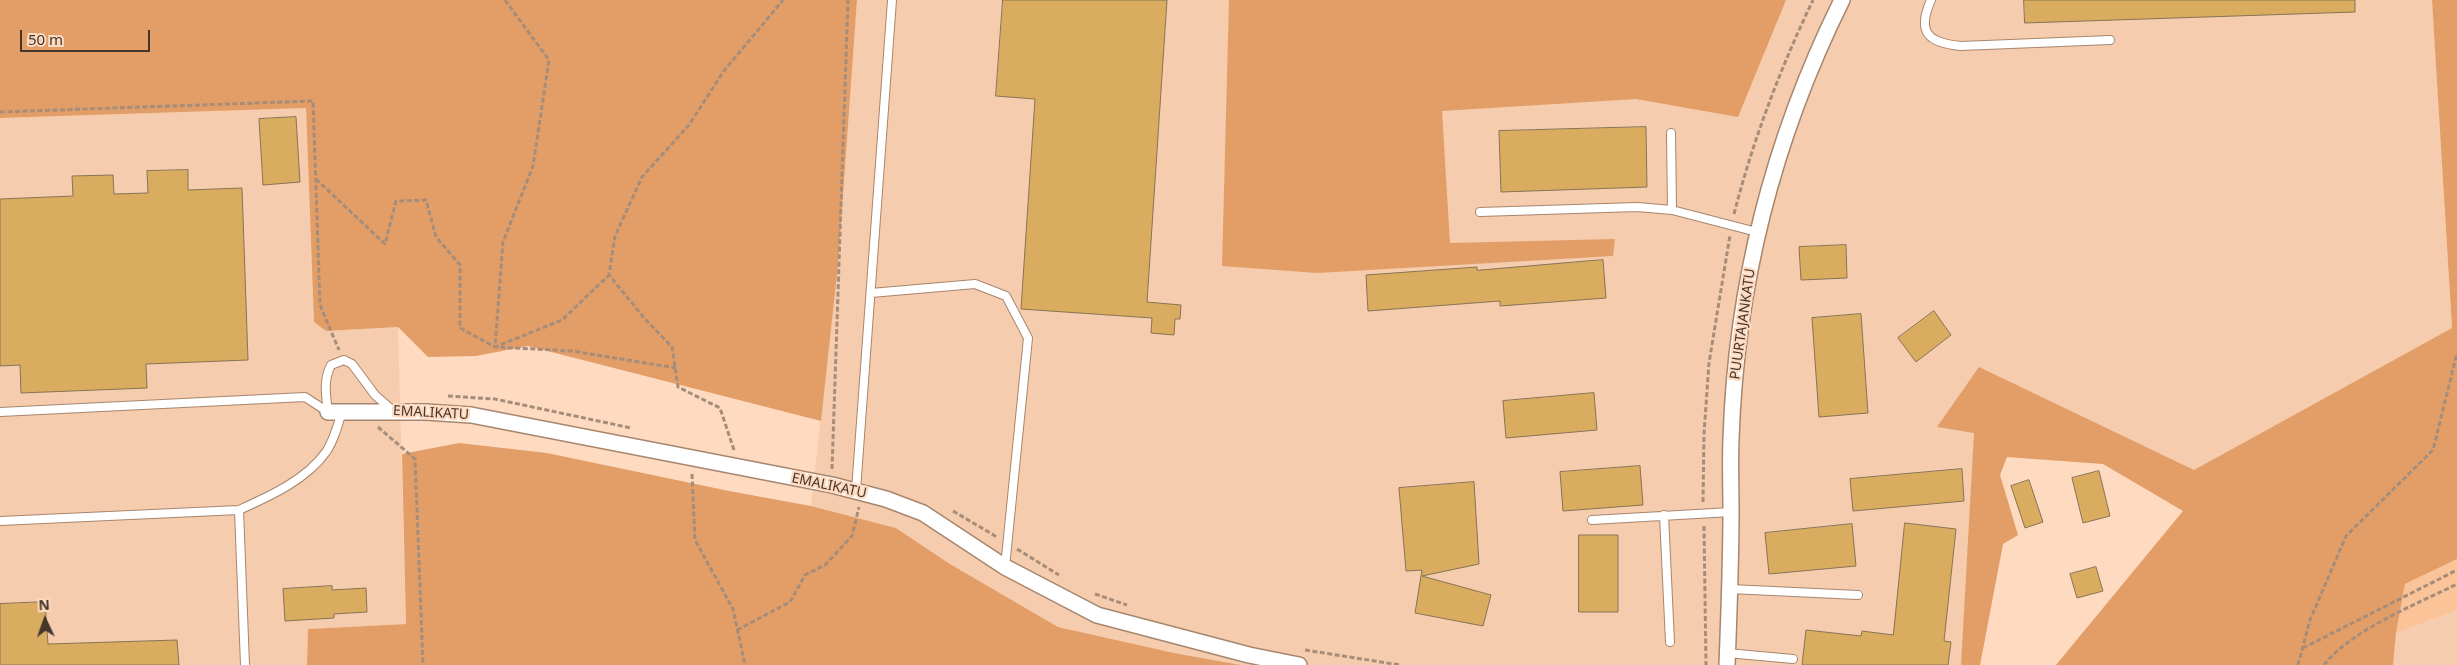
<!DOCTYPE html>
<html>
<head>
<meta charset="utf-8">
<style>
	body { margin:0 }
	#map { position:relative; width:2457px; height:665px; overflow:hidden; background:#fedac0; font-family:"Noto Sans",sans-serif }
	canvas { display:block }
	.north { position:absolute; left:20px; top:595px; width:50px; height:50px; -webkit-text-stroke:4px #fedac0; paint-order:stroke; rotate:357deg; font-size:14px; font-weight:700; line-height:20px; text-align:center; color:#44362c }
	.north::after { content:''; display:block; margin:auto; width:18px; height:22px; background:#44362c; clip-path:polygon(50% 0,100% 100%,50% 72%,0 100%) }
	.scale { position:absolute; left:20px; top:30px; width:130px; height:22px; box-sizing:border-box; border:2px solid #44362c; border-top:0; padding-left:6px; font-size:15px; line-height:18px; white-space:nowrap; color:#44362c; -webkit-text-stroke:4px #fedac0; paint-order:stroke }
</style>
</head>
<body>
<div id="map">
<canvas width="2457" height="665"></canvas>
<div class="north">N</div>
<div class="scale">50 m</div>
</div>
<script>
const g = document.querySelector('canvas').getContext('2d');
g.lineJoin = 'round';
function fillPath(path, color) {
  g.fillStyle = color;
  g.fill(path, 'evenodd');
}
function strokePath(path, color, width, dash) {
  g.strokeStyle = color;
  g.lineWidth = width;
  g.lineCap = dash ? 'butt' : 'round';
  g.setLineDash(dash || []);
  g.stroke(path);
}
function drawText(font, color, halo, rows, align = 'center') {
  g.font = font + ' "Noto Sans",sans-serif';
  g.lineWidth = 4.5;
  g.setLineDash([]);
  g.textBaseline = 'middle';
  g.strokeStyle = halo;
  g.fillStyle = color;
  for (const [text, x, y, turn = 0] of rows) {
    g.save();
    g.translate(x, y);
    g.rotate((+turn || 0) * Math.PI / 180);
    g.textAlign = isNaN(turn) ? turn : align;
    if (halo) g.strokeText(text, 0, 0);
    g.fillText(text, 0, 0);
    g.restore();
  }
}
const built = new Path2D(`
	M857,0H2432L2452,328L2194,470L2007,457L2000,475L2018,535L2003,544L1980,665H1241L1174,653L1058,627L950,564L896,528L811,506L838,265Z
	M306,108L314,322L326,331L398,327L406,624L308,629L307,665H0V118Z
	M2457,610V665H2393L2396,633Z`);
const green = new Path2D(`
	M2457,559V610L2396,633L2405,584Z`);
const forest = new Path2D(`
	M0,0H857L838,265L821,421L528,346L476,356L428,357L398,327L326,331L314,322L306,108L0,118Z
	M1229,0H1786L1738,117L1636,99L1442,111L1450,243L1615,239L1613,256L1317,273L1222,266Z
	M2432,0H2457V559L2405,584L2396,633L2393,665H2056L2183,511L2103,464L2007,457L2000,475L2018,535L2003,544L1980,665H1961L1974,433L1937,427L1979,367L2194,470L2452,328Z
	M459,443L547,453L729,491L811,506L896,528L950,564L1058,627L1174,653L1241,665H307L308,629L406,624L402,454Z`);
const building = new Path2D(`
	M1003,0H1167L1147,302L1181,305L1180,319H1175L1174,335L1151,333L1152,318L1021,309L1035,99L996,96Z
	M2024,0H2355V12L2025,23Z
	M296,117L300,182L263,185L259,119Z
	M1646,127L1647,187L1501,192L1499,131Z
	M188,170V190L242,188L248,360L146,364L147,388L21,393L20,365L0,366V199L73,196L72,176L113,175L114,194L148,193L147,171Z
	M1846,245L1847,278L1801,280L1799,247Z
	M1603,260L1606,298L1500,306V301L1368,311L1366,275L1477,267V270Z
	M1934,311L1951,335L1916,362L1898,338Z
	M1861,314L1868,413L1819,417L1812,318Z
	M1594,393L1597,430L1506,438L1503,401Z
	M1640,466L1643,505L1563,511L1560,472Z
	M1962,469L1964,501L1853,511L1850,479Z
	M2099,471L2110,516L2083,523L2072,478Z
	M2029,480L2043,522L2025,528L2011,486Z
	M1474,482L1479,564L1422,576L1491,595L1483,626L1415,613L1422,570L1406,571L1399,488Z
	M1905,523L1956,529L1944,641L1951,642L1948,665H1802L1806,630L1861,636L1862,631L1893,635Z
	M1852,524L1856,566L1769,574L1765,533Z
	M1579,535H1618V612H1579Z
	M2096,567L2103,591L2077,598L2070,574Z
	M332,586V590L366,588L367,612L334,614V618L285,621L283,589Z
	M45,602L48,644L177,640L179,665H0V604Z`);
const path = new Path2D(`
	M505,0L549,60L533,166L503,242L495,347L562,320L609,275
	M0,112L313,101L320,305L339,350
	M316,179L385,244L396,201L426,200L436,237L460,265V328L495,347L572,351L676,368
	M1734,214C1753,140 1780,69 1813,0
	M448,396L495,399L631,428
	M378,427L415,459L423,665
	M734,450L720,408L678,387L672,347L645,319L609,275L615,236L642,177L689,125L723,72L783,0
	M832,469L848,0
	M692,474L695,540L733,609L745,665
	M1703,502L1704,433L1709,363L1730,235
	M953,511L997,537
	M1704,526L1706,665
	M1017,549L1059,575
	M1095,594L1127,605
	M737,630L790,602L805,575L825,565L852,536L859,507
	M2303,648L2457,570
	M1305,650L1400,665
	M2298,665L2310,620L2346,536L2433,450L2457,353
	M2324,665C2351,630 2417,604 2457,584`);
const service = new Path2D(`
	M1931,0C1916,33 1929,43 1961,46L2110,40
	M1671,133L1672,210
	M1480,212L1637,207L1672,210L1757,232
	M871,293L975,284L1006,296L1028,338L1005,567
	M0,412L305,397L328,412
	M328,412C326,396 323,380 331,365L344,360L352,364L375,395L392,410
	M856,490L892,0
	M239,510C270,496 306,480 326,452C334,440 338,425 342,411
	M1664,515L1670,642
	M1592,520L1731,512
	M0,521L239,510L245,665
	M1730,589L1858,595
	M1727,653L1793,659`);
const minor = new Path2D(`
	M328,412H426L471,415L832,485L886,499L923,513L1005,567L1097,615L1249,655L1299,665
	M1727,665C1729,614 1731,562 1731,510C1731,487 1730,463 1731,439C1736,286 1774,137 1842,0`);
const streetNames = [
	["PUURTAJANKATU",1743,324,-82],
	["EMALIKATU",431,413,3],
	["EMALIKATU",829,486,12]
];
fillPath(built, '#f5ccad');
fillPath(green, '#fbc398');
fillPath(forest, '#e39e68');
fillPath(building, '#d9ac60');
strokePath(building, '#887454', 1);
strokePath(service, '#a7866e', 10);
strokePath(minor, '#a7866e', 18);
strokePath(path, '#a68d7a', 3, [5, 2.5]);
strokePath(service, '#fff', 8);
strokePath(minor, '#fff', 15);
drawText('14px', '#44362c', '#fedac0', streetNames);
</script>
</body>
</html>
